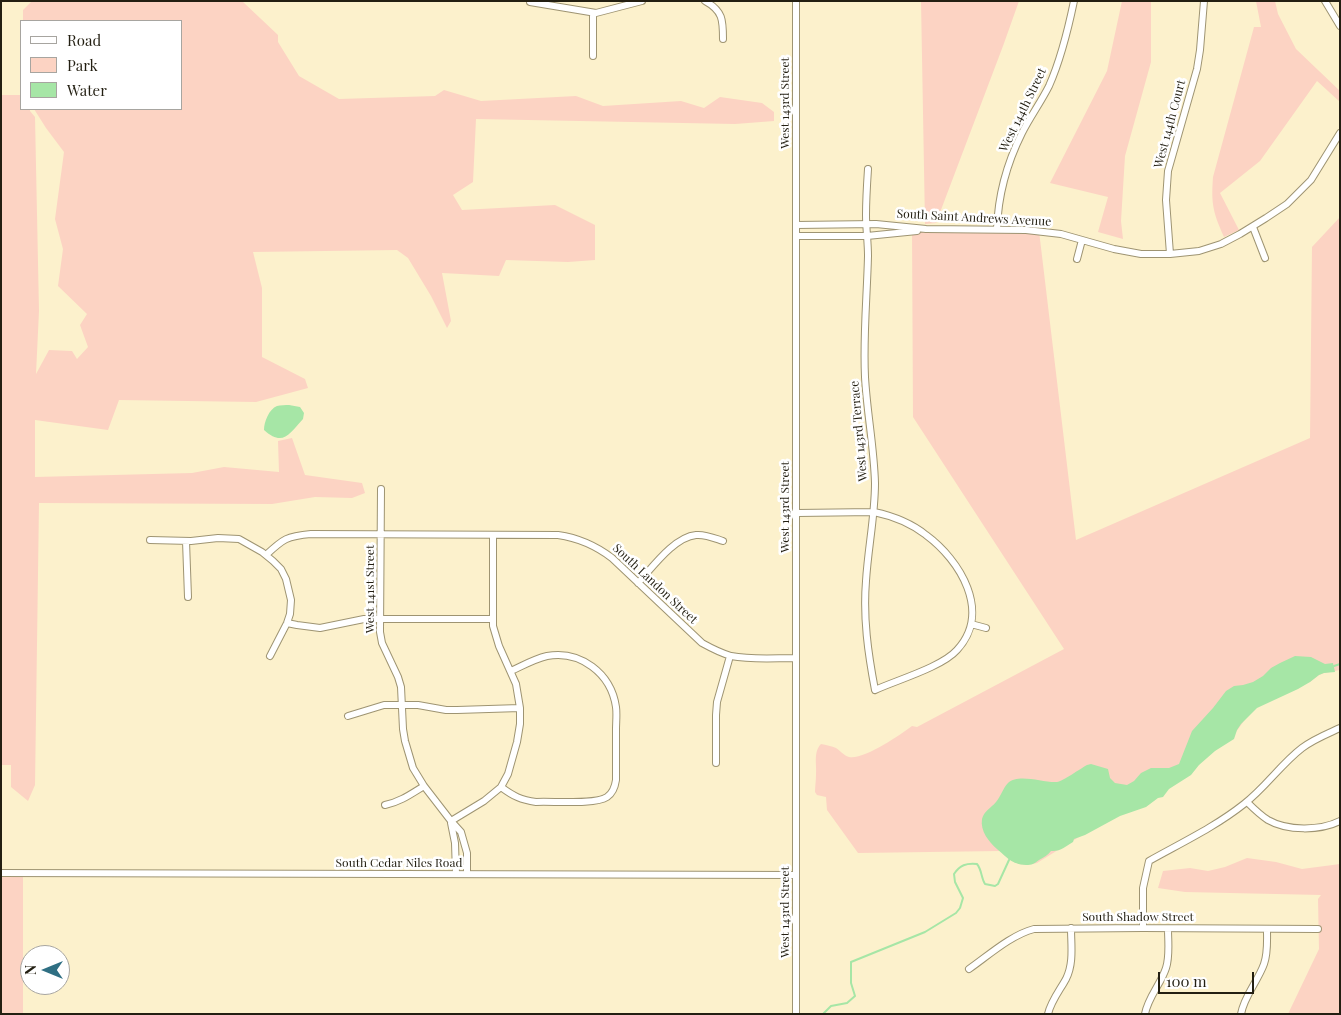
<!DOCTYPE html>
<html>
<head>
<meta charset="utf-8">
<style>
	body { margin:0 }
	#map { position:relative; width:1341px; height:1015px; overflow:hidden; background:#fcf1cc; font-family:"Playfair Display",serif }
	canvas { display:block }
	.frame { position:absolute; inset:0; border:2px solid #231f12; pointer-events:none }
	.legend { position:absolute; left:20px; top:20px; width:162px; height:90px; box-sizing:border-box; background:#fff; border:1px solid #a7a5a0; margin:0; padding:6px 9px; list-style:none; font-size:15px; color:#231f12 }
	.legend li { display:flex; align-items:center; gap:10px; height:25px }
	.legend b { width:25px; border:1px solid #a7a5a0 }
	.north { position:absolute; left:20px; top:945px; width:50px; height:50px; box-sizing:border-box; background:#fff; border:1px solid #a7a5a0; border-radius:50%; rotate:270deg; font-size:14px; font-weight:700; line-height:20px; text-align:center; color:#231f12 }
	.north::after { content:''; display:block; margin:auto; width:18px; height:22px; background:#2f6f83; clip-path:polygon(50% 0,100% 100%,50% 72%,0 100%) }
	.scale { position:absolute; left:1158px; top:972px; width:96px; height:22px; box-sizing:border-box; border:2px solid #231f12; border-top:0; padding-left:6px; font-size:15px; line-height:18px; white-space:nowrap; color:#231f12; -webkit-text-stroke:4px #fff; paint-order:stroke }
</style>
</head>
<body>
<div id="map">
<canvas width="1341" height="1015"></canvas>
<div class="frame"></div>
<ul class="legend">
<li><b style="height:6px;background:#fff"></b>Road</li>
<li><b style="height:14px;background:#fcd3c3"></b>Park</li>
<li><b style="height:14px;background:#a6e6a6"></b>Water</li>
</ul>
<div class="north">N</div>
<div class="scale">100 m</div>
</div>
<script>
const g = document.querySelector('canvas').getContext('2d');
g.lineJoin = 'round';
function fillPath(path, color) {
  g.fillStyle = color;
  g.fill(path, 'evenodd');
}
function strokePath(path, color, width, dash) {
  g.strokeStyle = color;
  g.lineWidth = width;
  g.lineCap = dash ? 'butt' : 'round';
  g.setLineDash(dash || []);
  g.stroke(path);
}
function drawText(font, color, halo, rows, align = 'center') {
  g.font = font + ' "Playfair Display",serif';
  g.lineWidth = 5;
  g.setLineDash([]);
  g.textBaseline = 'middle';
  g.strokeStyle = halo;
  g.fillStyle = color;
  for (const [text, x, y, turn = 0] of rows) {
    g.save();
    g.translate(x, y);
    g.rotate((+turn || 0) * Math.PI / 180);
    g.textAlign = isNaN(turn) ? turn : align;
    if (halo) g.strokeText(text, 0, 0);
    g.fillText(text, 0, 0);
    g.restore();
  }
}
const green = new Path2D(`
	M32,1H242L278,35V42L299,76L339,99L435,96L444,90L481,101L576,96L603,106L681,101L704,108L720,97L762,103L774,112V121L735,124L476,119L473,182L453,195L462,210L555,205L595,225V260L568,262L506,260L499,276L442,273L451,321L447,328L431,296L408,258L397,250L253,252L262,288V357L305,379L308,388L256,402L119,400L108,430L35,420V477L192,473L224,467L279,472L278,441L292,438L305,475L362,483L365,493L352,498L315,497L272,504L39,503L35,785L28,801L11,787V765H1V95H21V109H30V111L35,117L39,311L36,374L49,350L72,351L77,359L88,347L80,325L87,314L58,286L63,249L55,219L64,152L46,128L34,109H181V21H23V10Z
	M921,1H1019L1003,46L936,223L925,224Z
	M1122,1H1151V62L1125,156L1121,221L1123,239L1098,232L1108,197L1050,183L1107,71Z
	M1256,1H1275L1278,14L1296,49L1340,91V102L1317,81L1260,161L1220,193L1239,230L1224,237C1213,212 1211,204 1213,177L1254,27H1261Z
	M1340,217V670L1324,673L1319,675L1310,682L1256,704L1231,739L1100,824L1037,863C1019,867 1013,863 1000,851L858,853L827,810L826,797L817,795L815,792C815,786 816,781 816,775C817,765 813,752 821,744C826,745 832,746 836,748C841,751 843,755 849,757C864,760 900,735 912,726L917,727L1064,649L913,417L912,232L1039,231L1076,540L1310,438L1312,247Z
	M1247,858L1276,862L1302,869L1340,864V1014H1288L1319,949L1318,899L1321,895L1185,892L1158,888L1163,871L1190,868L1208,871L1225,867Z
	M1,873H23V1014H1Z`);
const water = new Path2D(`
	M289,405L300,407L304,413L303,419C289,434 283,447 264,430C264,422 269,409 277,406C280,405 286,405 289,405Z
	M1295,656L1311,657L1325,664L1333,663L1335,672L1324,673L1319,675L1310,682L1298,689L1257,708L1241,724L1237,730L1234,739L1215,751L1199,765L1191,775L1169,789L1163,797L1158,798L1146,807L1120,816L1085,835L1074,839L1073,842C1066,846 1060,852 1051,851C1048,855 1044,857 1039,860C1034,864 1032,865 1026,865C1011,864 1008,858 997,849C989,842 980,831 982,819C984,811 991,808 996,802C1001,796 1003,788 1008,783C1019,773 1043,783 1057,782C1063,781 1080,769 1087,765L1091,764L1108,769L1110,778L1115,783L1127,785L1134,781L1141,773L1151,768H1169L1179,764L1192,731L1213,708L1226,691L1234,686L1243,685L1253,682L1263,676L1271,668L1280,663Z`);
const stream = new Path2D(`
	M1334,666L1340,664
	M823,1014L831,1006L847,1003L855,996L851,983V962L925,932L956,913L960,908L963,898L955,882L954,874C960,865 966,863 977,864C982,870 981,878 985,884L995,886L998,884L1009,860`);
const minor = new Path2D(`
	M705,1C723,11 723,20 723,39
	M1325,1L1340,26
	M530,2L596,13L642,1
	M593,56V13
	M796,225L876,224L926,229L1026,230L1061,234L1114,249L1141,254H1170L1199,251L1221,244L1240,234L1266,218L1287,204L1311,180L1340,133
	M1253,227L1265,258
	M997,229C998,196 1007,163 1022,133C1030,117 1041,102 1049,86C1061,59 1068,30 1074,1
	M796,236H867L917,231
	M1170,254L1166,200L1168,171L1197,69L1200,50L1204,1
	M1077,259L1082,240
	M381,489L380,632L382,643L398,677L401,687L403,729L405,741L413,768L424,786L451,821L461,832L467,853V874
	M797,513L874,512C893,516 911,523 926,535C960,560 992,612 957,650C942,667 897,680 875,690C868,653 863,618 866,581C868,548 875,516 875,483C874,447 867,413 865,377C863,337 867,297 868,256C868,242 866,229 866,215C866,199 867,184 868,169
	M150,540L191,541L218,538L239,539L262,552L273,561L281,569L286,579L291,600L290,614L287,623L270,656
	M186,541L188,597
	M266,555C283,539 287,536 311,534L558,535C579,538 595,545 612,558L702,643C711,648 721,653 731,656C752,660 774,658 795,658
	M638,583C652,568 674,537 696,535C705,534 714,538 723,541
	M287,623L297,625L320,628L364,619H493
	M971,624L986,628
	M348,716L384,705H418L446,710H457L520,708
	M716,763V715L717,702L730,656
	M501,787C513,796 521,800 536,802C552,801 595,805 607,797C613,793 615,787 616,780C616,763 616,746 616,730C616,722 617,714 616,707C611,673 580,650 547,656C534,659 522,666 511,671
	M1247,802C1253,808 1260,815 1268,820C1287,831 1320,831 1340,821
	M385,805C400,802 411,794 424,786
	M451,821L484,801L501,787L508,774L517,742L520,724V708L516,684L499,646L493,626V535
	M451,823L455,843L456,874
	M1,873L796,875
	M1143,928V888L1149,861C1181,843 1215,827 1244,804C1266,787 1281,764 1302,748C1314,739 1327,734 1340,728
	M969,969C989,955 1011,935 1034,929L1143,928L1318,929
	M796,1014V1
	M1048,1014C1051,1001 1060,990 1066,979C1074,963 1071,945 1071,928
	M1145,1014C1148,997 1161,984 1166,968C1170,956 1168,941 1168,929
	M1241,1014C1244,996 1258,981 1264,964C1268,953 1267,941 1267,929`);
const streetNames = [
	["West 143rd Street",785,103,-90],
	["West 144th Street",1023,110,-64],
	["West 144th Court",1170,124,-75],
	["South Saint Andrews Avenue",974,218,3],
	["West 143rd Terrace",859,431,-95],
	["West 143rd Street",785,507,-90],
	["South Landon Street",655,584,43],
	["West 141st Street",370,589,-90],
	["South Cedar Niles Road",399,863],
	["West 143rd Street",785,912,-90],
	["South Shadow Street",1138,917]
];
fillPath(green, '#fcd3c3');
fillPath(water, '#a6e6a6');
strokePath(stream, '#a6e6a6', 2);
strokePath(minor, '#9e9472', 8);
strokePath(minor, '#fff', 6);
drawText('12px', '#231f12', '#fff', streetNames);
</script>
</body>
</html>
